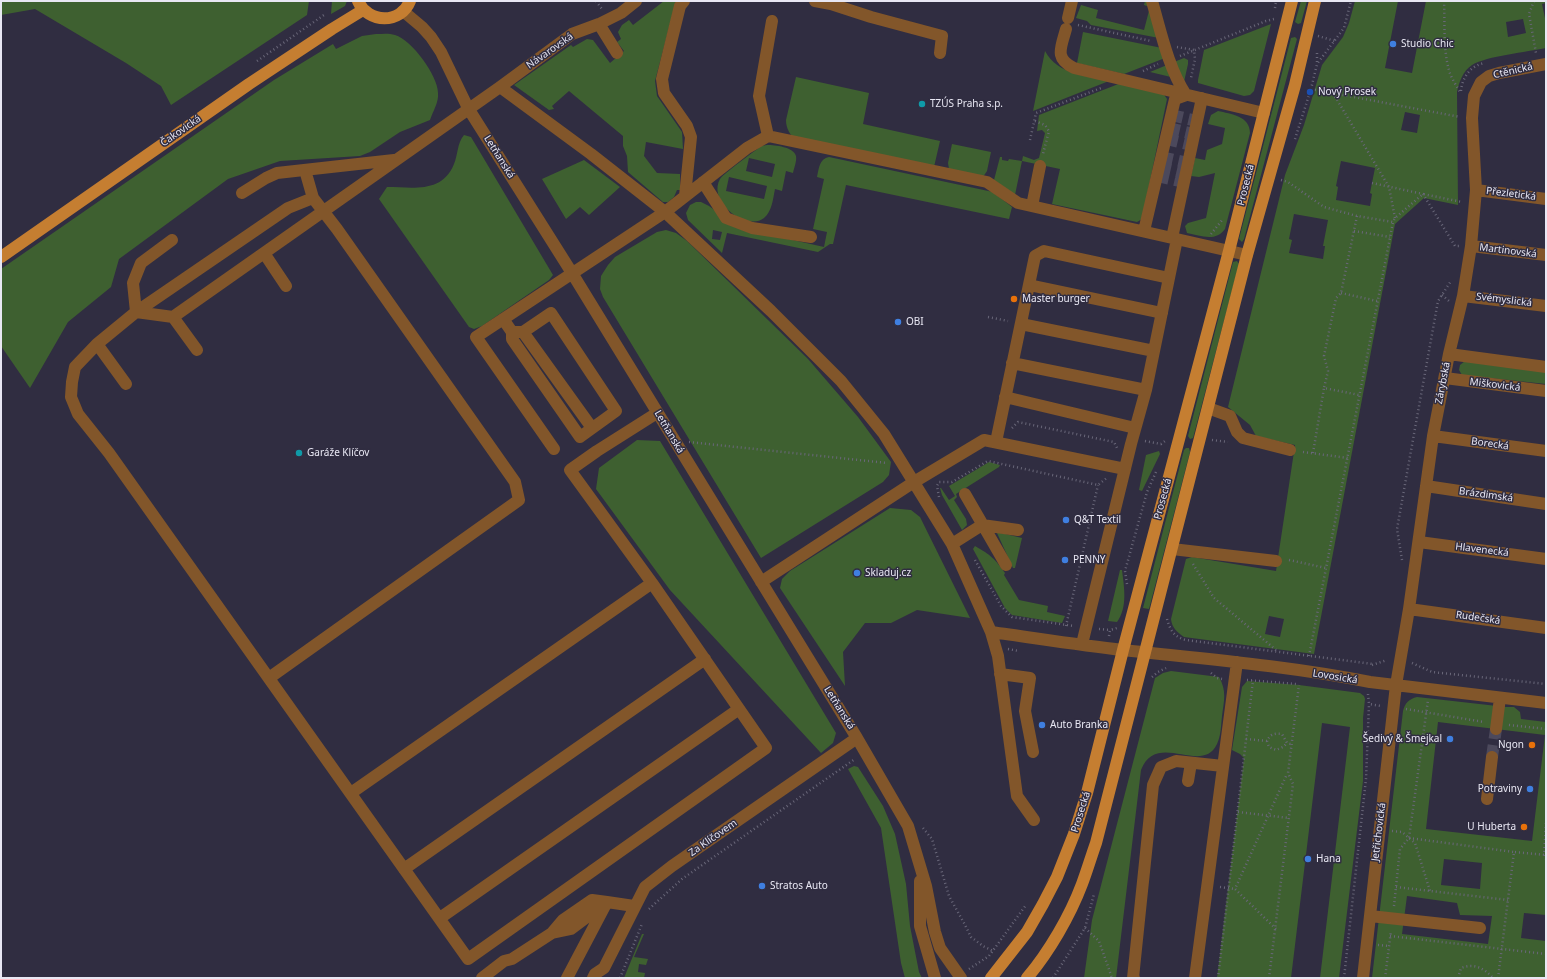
<!DOCTYPE html>
<html>
<head>
<meta charset="utf-8">
<style>
	body { margin:0 }
	#map { position:relative; width:1547px; height:979px; overflow:hidden; background:#302d41; font-family:"Noto Sans",sans-serif }
	canvas { display:block }
	.frame { position:absolute; inset:0; border:2px solid #e8e7f3; pointer-events:none }
</style>
</head>
<body>
<div id="map">
<canvas width="1547" height="979"></canvas>
<div class="frame"></div>
</div>
<script>
const g = document.querySelector('canvas').getContext('2d');
g.lineJoin = 'round';
function fillPath(path, color) {
  g.fillStyle = color;
  g.fill(path, 'evenodd');
}
function strokePath(path, color, width, dash) {
  g.strokeStyle = color;
  g.lineWidth = width;
  g.lineCap = dash ? 'butt' : 'round';
  g.setLineDash(dash || []);
  g.stroke(path);
}
function drawText(font, color, halo, rows, align = 'center') {
  g.font = font + ' "Noto Sans",sans-serif';
  g.lineWidth = 3;
  g.setLineDash([]);
  g.textBaseline = 'middle';
  g.strokeStyle = halo;
  g.fillStyle = color;
  for (const [text, x, y, turn = 0] of rows) {
    g.save();
    g.translate(x, y);
    g.rotate((+turn || 0) * Math.PI / 180);
    g.textAlign = isNaN(turn) ? turn : align;
    if (halo) g.strokeText(text, 0, 0);
    g.fillText(text, 0, 0);
    g.restore();
  }
}
const green = new Path2D(`
	M1,1H309L307,15L171,105L161,86L126,63L35,9L1,15Z
	M332,1H347L345,6L331,14Z
	M664,1H676L655,81L657,96L682,132L683,149L646,142L644,156L657,173L680,174V190H677L674,197L668,202H663L628,172L627,156L623,146V136L569,91L552,106L554,109L549,110L514,85L571,45L573,47L587,39L593,40L610,63L624,51L617,42L621,39L618,32L622,25L629,20L633,25Z
	M1145,1H1149L1159,38L1091,25L1087,21L1076,18L1081,5L1098,10L1096,18L1144,30L1150,7L1144,5Z
	M1301,1H1307L1301,23L1298,24L1295,22Z
	M1355,1H1398L1385,68L1412,73L1426,1H1546V3L1542,4L1546,23V48C1527,52 1487,56 1472,65C1463,71 1459,82 1457,92L1458,205L1424,198L1395,224L1314,654L1184,637C1177,632 1172,628 1171,619L1186,559L1192,557L1276,571L1295,445L1256,436L1250,425L1228,407L1285,175L1304,125L1322,65L1343,37L1349,23ZM1523,19L1526,33L1508,37L1506,22ZM1405,112L1420,115L1417,133L1401,130ZM1341,161L1375,168L1370,193L1372,194L1370,206L1336,200L1338,187L1336,186ZM1294,214L1328,220L1323,246H1325L1323,259L1289,253L1292,240L1289,239ZM1269,616L1284,619L1280,637L1265,634Z
	M1271,24L1254,91L1250,95L1244,96L1198,83V80L1204,50Z
	M1083,32L1162,48L1165,58L1124,74L1077,63Z
	M376,34C382,34 389,33 395,35C412,40 438,76 438,93C439,102 433,111 430,120L400,132L370,152L360,156L280,161L228,179L119,259L111,287L68,322L30,388L1,346V269L274,80L333,44L336,49L362,36Z
	M1295,37L1297,39L1244,239L1242,242L1239,239L1291,38Z
	M1045,51C1058,75 1086,75 1109,81L1033,111Z
	M1184,58L1188,60V64L1184,82L1174,62Z
	M1167,65L1171,77L1150,72Z
	M796,77L869,93L863,124L940,141L934,167L796,141C790,134 786,129 786,120Z
	M1121,83L1163,93L1167,99L1142,219L1137,222L1052,204L1060,169L1022,161L1015,195L994,180L1000,157H1002V160L1008,161L1009,159L1022,161L1023,156L1034,160L1039,158L1045,133L1042,130L1037,131L1039,115Z
	M1218,111C1231,114 1250,116 1250,133L1225,229C1216,242 1201,236 1187,233L1185,226L1188,223L1206,218L1215,173L1199,177L1191,176L1195,158L1205,160L1207,150L1222,144L1225,128L1208,124L1211,115Z
	M464,135L471,137L553,275L549,280L482,326L474,329L469,327L379,199L387,187C412,187 442,194 454,164C458,155 457,143 464,135Z
	M952,144L991,152L987,171L983,177L949,169L948,163Z
	M767,145C775,145 794,147 796,156C797,161 794,168 793,173L786,171L782,191L775,189C773,199 772,211 764,218C747,232 707,202 720,179C724,173 754,152 761,146ZM749,158L775,164L772,177L746,171ZM729,177L767,186L764,199L726,191Z
	M829,157L993,192L1012,207L1009,219L846,185L833,244H830L818,252L727,233L722,253L688,220L686,213L690,205L696,202H701L709,206L739,228L824,247L827,232L813,229L824,179L817,177C819,169 819,159 829,157ZM713,230L722,232L720,240L712,239Z
	M584,160L620,187L589,215L580,207L566,219L542,179Z
	M666,230L676,233L687,241L808,359L858,417L891,462L889,475L883,482L761,558L603,297L600,289L601,276L608,265L615,257L657,232Z
	M1237,261L1239,264L1193,438L1190,439L1188,436L1233,262Z
	M1465,361L1546,372V384L1462,375L1459,370L1460,365Z
	M637,440L660,441L836,733L833,743L821,753L670,590L596,489L599,468Z
	M1186,448H1189L1190,452L1149,609L1143,608L1184,450Z
	M1159,451L1160,454L1142,491L1139,490L1146,455Z
	M989,462L1000,465L999,467L956,494L957,497L954,500L966,519L967,525L962,530L942,495L940,488H941L949,500L955,496L949,486Z
	M890,508L911,510L920,517L970,618L917,610L891,623H865L843,652L845,686L780,588L782,579L790,571Z
	M997,532L1022,538L1015,568H1013L997,533Z
	M975,546C991,555 995,559 1005,573L1004,575L1019,600L1048,606L1047,612L1065,616L1062,623L1012,615L1005,608L973,549Z
	M1120,570H1122C1124,587 1128,607 1117,622L1108,621Z
	M1171,671L1219,677C1227,691 1224,701 1222,716C1221,725 1221,736 1217,744C1202,776 1157,730 1141,770L1116,978H1084L1092,920L1155,678L1163,673Z
	M1247,681L1299,685L1360,693L1364,696L1365,699L1363,718V781L1339,978H1320L1350,727L1322,723L1291,978H1217L1244,758L1240,754L1232,750L1242,687Z
	M1417,697L1506,707H1514L1520,712L1521,719L1546,722V915L1524,913L1521,938L1546,941V978H1372L1403,711C1405,703 1409,699 1417,697ZM1438,722L1545,735L1532,841L1426,829ZM1444,859L1482,863L1480,889L1441,885ZM1407,896L1457,903L1460,915L1492,916L1488,944L1402,934Z
	M854,766L858,767L883,806L895,834L906,884L910,926L919,972L922,978H905L901,963L881,828L848,769Z
	M642,934H644L634,957L648,959L646,965L639,964L638,972L645,973L644,978H624Z`);
const minorTunnel = new Path2D(`
	M1171,115L1197,121
	M1168,128L1194,134
	M1166,139L1192,145
	M1161,157L1188,163
	M1159,167L1185,173
	M1157,176L1184,182
	M1492,757L1496,729`);
const path = new Path2D(`
	M596,1L602,9
	M1444,1C1445,22 1443,50 1449,70C1451,78 1456,85 1460,92
	M1534,1L1529,14L1536,53
	M1275,8L1276,1
	M1078,25L1151,41
	M1318,36L1335,41
	M1177,47L1194,50L1195,59L1191,78
	M1317,53V64
	M1180,56L1266,21L1274,19
	M257,61L324,15
	M1143,71L1158,64
	M1311,89L1460,117
	M1461,91C1462,78 1470,66 1484,63
	M1333,93L1389,187L1395,218
	M1035,121L1045,125L1049,131L1043,154
	M1295,139L1311,89L1317,64L1344,28L1351,1
	M1030,140L1036,113L1101,88
	M1281,180L1288,182L1324,207L1357,216L1393,222L1395,218L1423,194L1462,202
	M1372,183L1423,194L1455,246H1459
	M1357,216L1341,293L1336,298L1324,356L1328,371L1324,388L1359,395
	M1354,231L1390,237
	M1211,234L1223,219
	M1341,293L1377,301
	M1442,295L1449,301
	M988,317L1008,321
	M1012,428L1018,422L1114,442L1117,448
	M1212,440L1228,442
	M1145,441L1161,444L1165,441
	M689,442L887,463
	M1303,452L1348,458
	M1313,453L1324,388
	M939,497L937,486L939,482H952L988,461L1098,485L1108,477
	M975,560L1001,606L1012,617L1074,626
	M1289,560L1326,568
	M1402,560L1397,529L1414,434L1438,301L1451,281
	M1193,564L1214,598L1276,650
	M1127,584L1125,571L1147,492L1156,472
	M1167,619C1170,630 1174,637 1186,640L1373,664
	M1066,626L1098,485
	M1099,629L1110,630
	M1109,636L1110,630L1117,628
	M1008,649L1019,651
	M1309,656L1393,222
	M1412,663L1432,672L1546,684
	M1372,665L1387,660
	M1211,673L1217,678L1222,679
	M1152,677L1158,672L1166,668
	M1247,680L1296,684
	M1368,694L1369,704L1381,706
	M1406,709L1484,722
	M1509,725L1546,729
	M1246,739L1267,741C1270,734 1275,733 1282,734L1287,743L1291,744
	M1267,741L1269,747L1276,750L1283,747L1287,743
	M1238,812L1289,818
	M1546,823L1544,856L1546,859
	M923,828L932,839L949,896L964,923L971,937L983,946L993,951
	M1392,831L1402,832L1415,843L1430,891
	M1409,838L1514,852
	M1220,887L1235,889
	M1396,887L1508,900
	M1394,906L1400,849L1409,838L1428,700
	M649,909L682,879L855,759
	M1085,928L1099,941L1112,978
	M1276,929L1235,889L1287,774
	M1390,936L1546,954
	M1378,945L1389,946
	M969,969L989,956L1026,905
	M620,978L642,924
	M1053,978L1085,928L1094,894
	M1218,978L1253,680
	M1269,978L1293,784L1288,773L1299,685
	M1344,978L1366,779L1369,704
	M1385,978L1391,931
	M1458,978L1461,968C1474,963 1484,968 1493,978
	M1498,978L1514,852L1546,855`);
const minor = new Path2D(`
	M636,1L621,13L599,24L572,34L500,87L173,317L136,312L97,344L75,367L72,382L71,397L78,414L109,453L468,959L766,748L652,583L570,470L597,451L657,413
	M684,1L680,6L662,79L664,93L687,126L691,137L685,196
	M815,1L831,4L871,17L942,36L940,53
	M403,11L422,27L431,37L441,52L468,108L572,273L857,738L908,826L926,886L935,932L940,948L961,978
	M1068,18L1072,1
	M599,24L617,53
	M1066,29C1061,48 1054,58 1074,68L1264,113
	M500,87L591,154L665,212L771,311L841,381L884,434L952,544L991,632L998,656L1017,796L1034,820
	M768,136L759,96L772,21
	M703,182L726,218L752,228L811,237
	M1476,190L1546,199
	M242,193L266,178L277,173L394,160
	M1032,206L1040,166
	M1144,231L1175,99L1186,95C1168,67 1161,32 1152,1
	M1172,238L1202,98
	M172,240L141,263L133,283L136,312L288,208L313,198
	M1471,246L1546,255
	M264,253L286,286
	M1029,285L1162,313
	M1463,296L1546,306
	M173,317L197,350
	M503,319L512,332V339L580,437L616,411L551,313L523,332H512
	M1021,324L1154,351
	M523,332L592,428
	M97,344L126,384
	M1449,354L1546,367
	M1012,363L1146,390
	M1445,378L1546,391
	M1005,397L1135,428
	M1208,408L1230,416L1237,432L1243,438L1290,450
	M1433,436L1546,451
	M996,442L1035,256L1044,251L1169,278
	M554,449L476,337L665,212L747,148L768,136L987,182L1018,203L1247,255
	M1426,486L1546,504
	M965,494L1006,565
	M1419,542L1546,559
	M952,544L982,525L1018,530
	M1172,549L1276,561
	M761,582L914,482L984,440L1125,469
	M1409,609L1546,628
	M991,632C1035,638 1079,645 1123,650C1205,659 1289,666 1370,682L1546,703
	M1082,644L1131,444L1146,390L1177,239
	M1000,674L1030,678L1025,711L1033,752
	M269,678L519,500L515,482L337,229L313,198L305,170
	M1496,729L1500,698
	M1188,781L1191,763
	M351,793L652,583
	M1487,799L1492,757
	M404,869L705,659
	M920,881V926L935,978
	M1370,916L1480,928
	M440,918L739,709
	M552,933L571,929L603,905
	M482,978L504,961L512,959L552,933L563,920L592,900L607,902
	M567,978L607,902L634,906
	M593,978L595,974L604,968L645,887L672,866L857,738
	M1134,978H1133L1153,785L1161,767L1176,761L1223,766
	M1195,978L1237,662
	M1363,978L1396,685L1409,609L1433,436L1449,354L1463,296L1471,246L1476,190L1472,118L1474,96L1481,82L1489,76L1499,73L1546,64`);
const major = new Path2D(`
	M358,1C368,24 401,24 410,1
	M1,257L249,84L332,29L363,10
	M991,978L1027,932L1043,904L1057,877L1074,834L1087,793L1123,650L1229,251L1292,1
	M1027,978C1049,952 1070,916 1082,884C1087,871 1091,857 1096,843L1247,255L1295,85L1315,1`);
const markers = [
	[1393,44,4,"#3f7fe0"],
	[1310,92,4,"#1a4fb4"],
	[922,104,4,"#0f9aa8"],
	[1014,299,4,"#e8710a"],
	[898,322,4,"#3f7fe0"],
	[299,453,4,"#0f9aa8"],
	[1066,520,4,"#3f7fe0"],
	[1065,560,4,"#3f7fe0"],
	[857,573,4,"#3f7fe0"],
	[1042,725,4,"#3f7fe0"],
	[1450,739,4,"#3f7fe0"],
	[1532,745,4,"#e8710a"],
	[1530,789,4,"#3f7fe0"],
	[1524,827,4,"#e8710a"],
	[1308,859,4,"#3f7fe0"],
	[762,886,4,"#3f7fe0"]
];
const poiNames = [
	["Studio Chic",1401,44],
	["Nový Prosek",1318,92],
	["TZÚS Praha s.p.",930,104],
	["Master burger",1022,299],
	["OBI",906,322],
	["Garáže Klíčov",307,453],
	["Q&T Textil",1074,520],
	["PENNY",1073,560],
	["Skladuj.cz",865,573],
	["Auto Branka",1050,725],
	["Šedivý & Šmejkal",1442,739,"right"],
	["Ngon",1524,745,"right"],
	["Potraviny",1522,789,"right"],
	["U Huberta",1516,827,"right"],
	["Hana",1316,859],
	["Stratos Auto",770,886]
];
const streetNames = [
	["Návarovská",550,51,-35],
	["Ctěnická",1513,71,-13],
	["Čakovická",181,131,-35],
	["Letňanská",499,157,58],
	["Prosecká",1246,185,-76],
	["Přezletická",1511,194,7],
	["Martinovská",1508,251,7],
	["Svémyslická",1504,300,7],
	["Zárybská",1443,383,-79],
	["Miškovická",1495,385,7],
	["Letňanská",669,432,59],
	["Borecká",1490,444,8],
	["Brázdimská",1486,495,8],
	["Prosecká",1163,499,-75],
	["Hlavenecká",1482,550,7],
	["Rudečská",1478,618,8],
	["Lovosická",1335,677,9],
	["Letňanská",839,708,58],
	["Prosecká",1081,812,-72],
	["Jetřichovická",1379,832,-83],
	["Za Klíčovem",713,838,-35]
];
fillPath(green, '#3e6030');
strokePath(minorTunnel, '#4c495c', 12, [12, 6]);
strokePath(path, '#696779', 2.5, [1, 3]);
strokePath(minor, '#82562a', 12);
strokePath(major, '#c57e31', 12);
for (const [x, y, r, color] of markers) {
  const dot = new Path2D();
  dot.arc(x, y, r, 0, 2 * Math.PI);
  g.fillStyle = color;
  g.fill(dot);
  strokePath(dot, '#302d41', 1.5);
}
drawText('10px', '#e8e7f3', '#302d41', poiNames, 'left');
drawText('10px', '#e8e7f3', '#302d41', streetNames);
</script>
</body>
</html>
